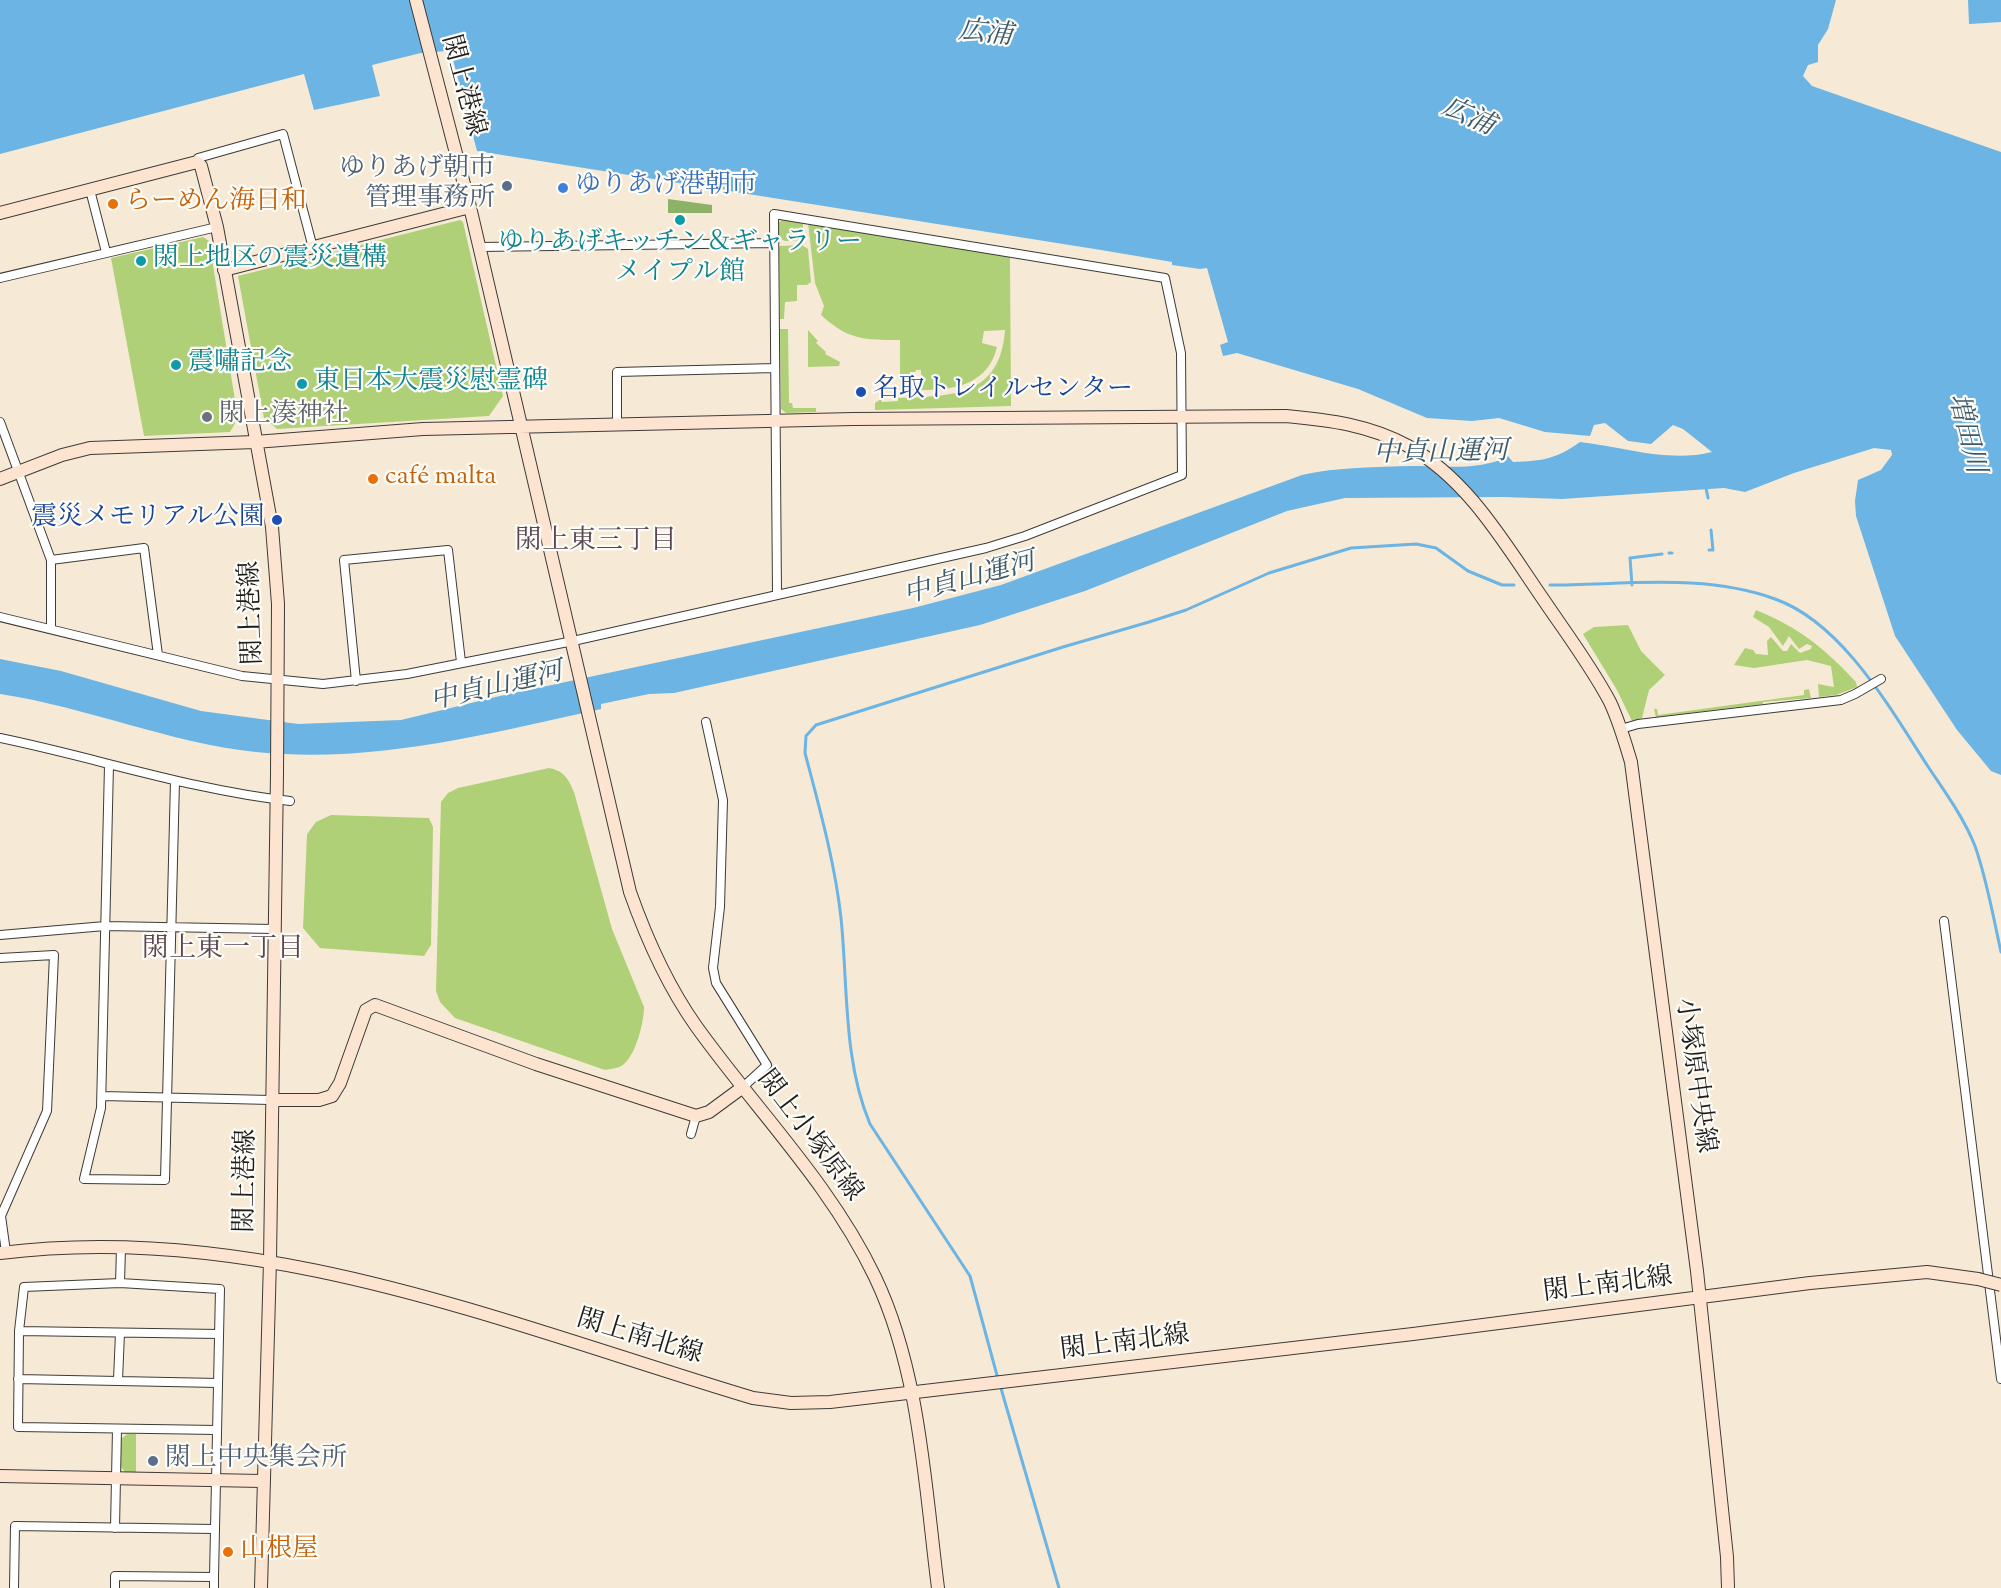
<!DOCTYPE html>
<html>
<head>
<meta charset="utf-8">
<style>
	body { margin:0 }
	canvas { display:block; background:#f6ead6 }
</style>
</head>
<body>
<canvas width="2001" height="1588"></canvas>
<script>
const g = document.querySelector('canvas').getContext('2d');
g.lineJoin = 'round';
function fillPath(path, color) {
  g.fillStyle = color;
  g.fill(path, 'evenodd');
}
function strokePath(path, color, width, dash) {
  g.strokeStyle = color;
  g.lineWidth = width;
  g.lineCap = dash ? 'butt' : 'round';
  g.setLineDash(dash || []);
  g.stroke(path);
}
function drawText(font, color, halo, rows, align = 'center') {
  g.font = font + ' "Sorts Mill Goudy","Noto Serif JP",serif';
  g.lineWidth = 4.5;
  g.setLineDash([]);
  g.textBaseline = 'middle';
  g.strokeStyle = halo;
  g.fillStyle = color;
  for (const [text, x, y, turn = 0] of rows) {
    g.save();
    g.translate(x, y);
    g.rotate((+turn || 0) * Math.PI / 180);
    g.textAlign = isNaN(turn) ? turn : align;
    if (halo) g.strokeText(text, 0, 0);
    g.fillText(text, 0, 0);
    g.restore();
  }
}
const green = new Path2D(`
	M784,219L803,222V240L785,241L779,238L778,223Z
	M460,220L463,222L503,396L489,416L277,429L264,418L238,276Z
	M808,223L1010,257L1011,406L875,410V403L881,399L882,402L898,401V398C952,396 1000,397 1005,330L984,331L982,343L997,347C988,385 954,390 921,390V370H916L915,372H910L909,380H916V390L900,391V340C865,340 848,340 821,315L824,306L815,283Z
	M203,237L209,241L238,418L230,432L144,436L111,258Z
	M802,245L808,249L811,282L807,285H797V301L785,302L784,319H780L779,248L780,246Z
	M780,329H788L789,403H792L793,408H816V412L786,413L781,409Z
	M808,330L818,341L816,343L826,352L825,354L840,362L839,366L808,367Z
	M1756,610C1801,629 1822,646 1856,682L1857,687L1836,695L1819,697L1818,684L1834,687L1831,666L1807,660L1754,668L1734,665L1745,648L1753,650L1756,654L1768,655L1767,641L1771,637L1783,651H1787L1791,644L1800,653L1811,649L1812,646L1807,644L1799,649L1789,636L1783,646L1769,627L1753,617Z
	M1628,625L1641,651L1665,675L1649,690L1642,718L1632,721L1617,690L1583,634L1594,627Z
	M1809,689L1811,698L1763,702V704L1656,717L1654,709H1657L1658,715L1804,695V690Z
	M549,768C564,771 568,778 574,792L612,929L644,1007C644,1022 636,1055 623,1065C619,1068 611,1069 605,1070L455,1018L440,1002L436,991L441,802L448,793L458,788Z
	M331,815L429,818L433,827L431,945L424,956L320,948L303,928L307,834L316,822Z
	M127,1434H136V1473H126L121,1467V1439Z`);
const forest = new Path2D(`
	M668,199L712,205V213H668Z`);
const water = new Path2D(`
	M0,0H1836L1828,29L1818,45V62L1808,65L1803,76L1812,86L2001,152V775L1991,771L1957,730L1895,636L1856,516L1855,501L1858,480L1881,470L1892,455L1891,450L1874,448L1794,473L1745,492L1724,488L1562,499L1503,497L1345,498L1287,511L1085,591L980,625L674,693L649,694L601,704V709C487,734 374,764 256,752C169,743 87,707 0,694V659L61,671L201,711L298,724L401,720L500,696L913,608L1001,585L1302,475C1338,467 1376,467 1413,466C1441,466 1483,471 1508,456L1513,462C1543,461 1556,459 1580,442C1625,447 1668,463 1712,452L1683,429L1673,425L1651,444L1628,441L1605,423L1594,425L1590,436L1545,432L1499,418L1472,421L1427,418L1358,389L1237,353L1223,356L1220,345L1228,342L1207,268L1200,269L1172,265V262L1101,250L477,151L452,56L447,51L421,53L372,65L380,96L314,110L304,74L0,154Z
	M1968,0H2001V22L1969,24Z`);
const stream = new Path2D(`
	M1706,488L1708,498
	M1709,550H1713L1711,530
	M1669,553H1672
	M1550,585C1624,585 1704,573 1775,599C1843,623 1891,710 1929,768C1945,792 1964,818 1975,846C1987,880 1993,916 2001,952
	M1632,585L1630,558L1662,554
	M998,1379L970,1276L870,1124C843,1060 848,986 841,918C835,863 819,806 805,753L806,736L816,725L1063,647L1149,622L1186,610L1269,573L1351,548L1416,544L1436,548L1468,571L1502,585H1514
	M1000,1385L1059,1588`);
const street = new Path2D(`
	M197,162L198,158L283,134L313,248
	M90,190L106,252
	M480,247L774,243
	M0,278L217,227
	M0,422L51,560V628
	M617,425V372L775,368
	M51,560L144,548L158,655
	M0,617L242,676L323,684L407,674L573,641L986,548L1025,536L1182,475L1181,353L1165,278L774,214L777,595
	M356,681L344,560L448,550L461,662
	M706,722L723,800L720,907L713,968L716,983L767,1065L743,1087
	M1621,729L1638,724L1841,700L1855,694L1881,679
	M0,738C97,758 191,790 290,801
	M109,765L101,1108L84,1179L165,1180L175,781
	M1944,921L2001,1379
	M0,935L105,926L274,929
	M0,958L54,955L47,1111L1,1216L6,1252
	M102,1096L271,1100
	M691,1134L696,1116
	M120,1283L121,1248
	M19,1331L219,1334
	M18,1379L218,1383
	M118,1380L120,1333
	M115,1528L117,1429
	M14,1588L15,1526L214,1529
	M115,1588V1576L214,1577L220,1289L120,1283L24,1287L19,1331L18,1427L217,1430
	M214,1588V1577`);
const secondary = new Path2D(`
	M416,0L470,207L630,892C647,940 667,985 696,1026C756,1110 830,1183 875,1277C920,1371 925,1487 938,1588
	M0,213L197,162L201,166L217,227L272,527L278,604L277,774L270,1260L261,1588
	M224,270L470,207
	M0,479L62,455L90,448L255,442L423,429L853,419L1286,416C1330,420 1369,425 1408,446C1468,479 1505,544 1543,599C1566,633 1591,666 1610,702C1619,721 1625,742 1631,762L1697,1271L1727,1557L1728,1588
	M271,1100H319L332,1096L340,1083L366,1010L375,1005L536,1064L696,1116L709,1112L743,1087
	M0,1253C260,1220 509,1325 753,1398L791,1403L830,1402L1413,1334L1810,1283L1927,1272L1978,1279
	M0,1476L262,1481`);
const secondaryBridge = new Path2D(`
	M1978,1279L2001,1285`);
const markers = [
	[507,186,6,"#5c6f8a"],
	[563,188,6,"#3f7fe0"],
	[113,204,6,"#e8710a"],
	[680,220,6,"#0f9aa8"],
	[141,261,6,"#0f9aa8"],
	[176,365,6,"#0f9aa8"],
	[302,384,6,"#0f9aa8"],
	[861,392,6,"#1a4fb4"],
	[207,417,6,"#6b7280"],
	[373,479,6,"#e8710a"],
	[277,520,6,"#1a4fb4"],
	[153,1461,6,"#5c6f8a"],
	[228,1552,6,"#e8710a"]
];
const streetNames = [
	["閖上港線",461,86,75],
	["閖上港線",254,613,-92],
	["小塚原中央線",1693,1076,82],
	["閖上小塚原線",808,1137,53],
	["閖上港線",248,1181,-89],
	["閖上南北線",1608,1287,-7],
	["閖上南北線",639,1339,17],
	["閖上南北線",1125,1345,-7]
];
const serviceNames = [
	["ゆりあげ朝市",495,171],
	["管理事務所",495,201],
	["閖上中央集会所",165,1461,"left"]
];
const shopNames = [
	["ゆりあげ港朝市",575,188]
];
const foodNames = [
	["らーめん海日和",125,204],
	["café malta",385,479],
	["山根屋",240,1552]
];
const cultureNames = [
	["ゆりあげキッチン＆ギャラリー",680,245,"center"],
	["メイプル館",680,275,"center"],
	["閖上地区の震災遺構",153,261],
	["震嘯記念",188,365],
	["東日本大震災慰霊碑",314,384]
];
const transitNames = [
	["名取トレイルセンター",873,392],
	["震災メモリアル公園",265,520,"right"]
];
const worshipNames = [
	["閖上湊神社",219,417]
];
const waterNames = [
	["広浦",985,36,6],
	["広浦",1467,119,24],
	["増田川",1964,434,76],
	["中貞山運河",1441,455,-1],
	["中貞山運河",970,581,-15],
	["中貞山運河",497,689,-13]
];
const neighbourhoodNames = [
	["閖上東三丁目",596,543],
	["閖上東一丁目",223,951]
];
fillPath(green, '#b0d077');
fillPath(forest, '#8cb268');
fillPath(water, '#6cb4e3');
strokePath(stream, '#6cb4e3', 3);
strokePath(street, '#3d3b38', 10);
strokePath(secondary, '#3d3b38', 14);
strokePath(street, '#fff', 8);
strokePath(secondary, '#fde4d0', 12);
strokePath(secondaryBridge, '#3d3b38', 14, []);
strokePath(secondaryBridge, '#fde4d0', 12);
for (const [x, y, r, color] of markers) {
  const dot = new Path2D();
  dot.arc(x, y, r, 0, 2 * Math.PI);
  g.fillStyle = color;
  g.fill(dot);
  strokePath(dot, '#fdfcf7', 2);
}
drawText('26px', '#1c1c1c', '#fdfcf7', streetNames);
drawText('26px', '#4e5e75', '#fdfcf7', serviceNames, 'right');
drawText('26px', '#366cbe', '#fdfcf7', shopNames, 'left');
drawText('26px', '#c56008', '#fdfcf7', foodNames, 'left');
drawText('26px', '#0d838f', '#fdfcf7', cultureNames, 'left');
drawText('26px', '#164399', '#fdfcf7', transitNames, 'left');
drawText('26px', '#5b616d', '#fdfcf7', worshipNames, 'left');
drawText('italic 27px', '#3c596c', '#fdfcf7', waterNames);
drawText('27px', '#5a4652', '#fdfcf7', neighbourhoodNames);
</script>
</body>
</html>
